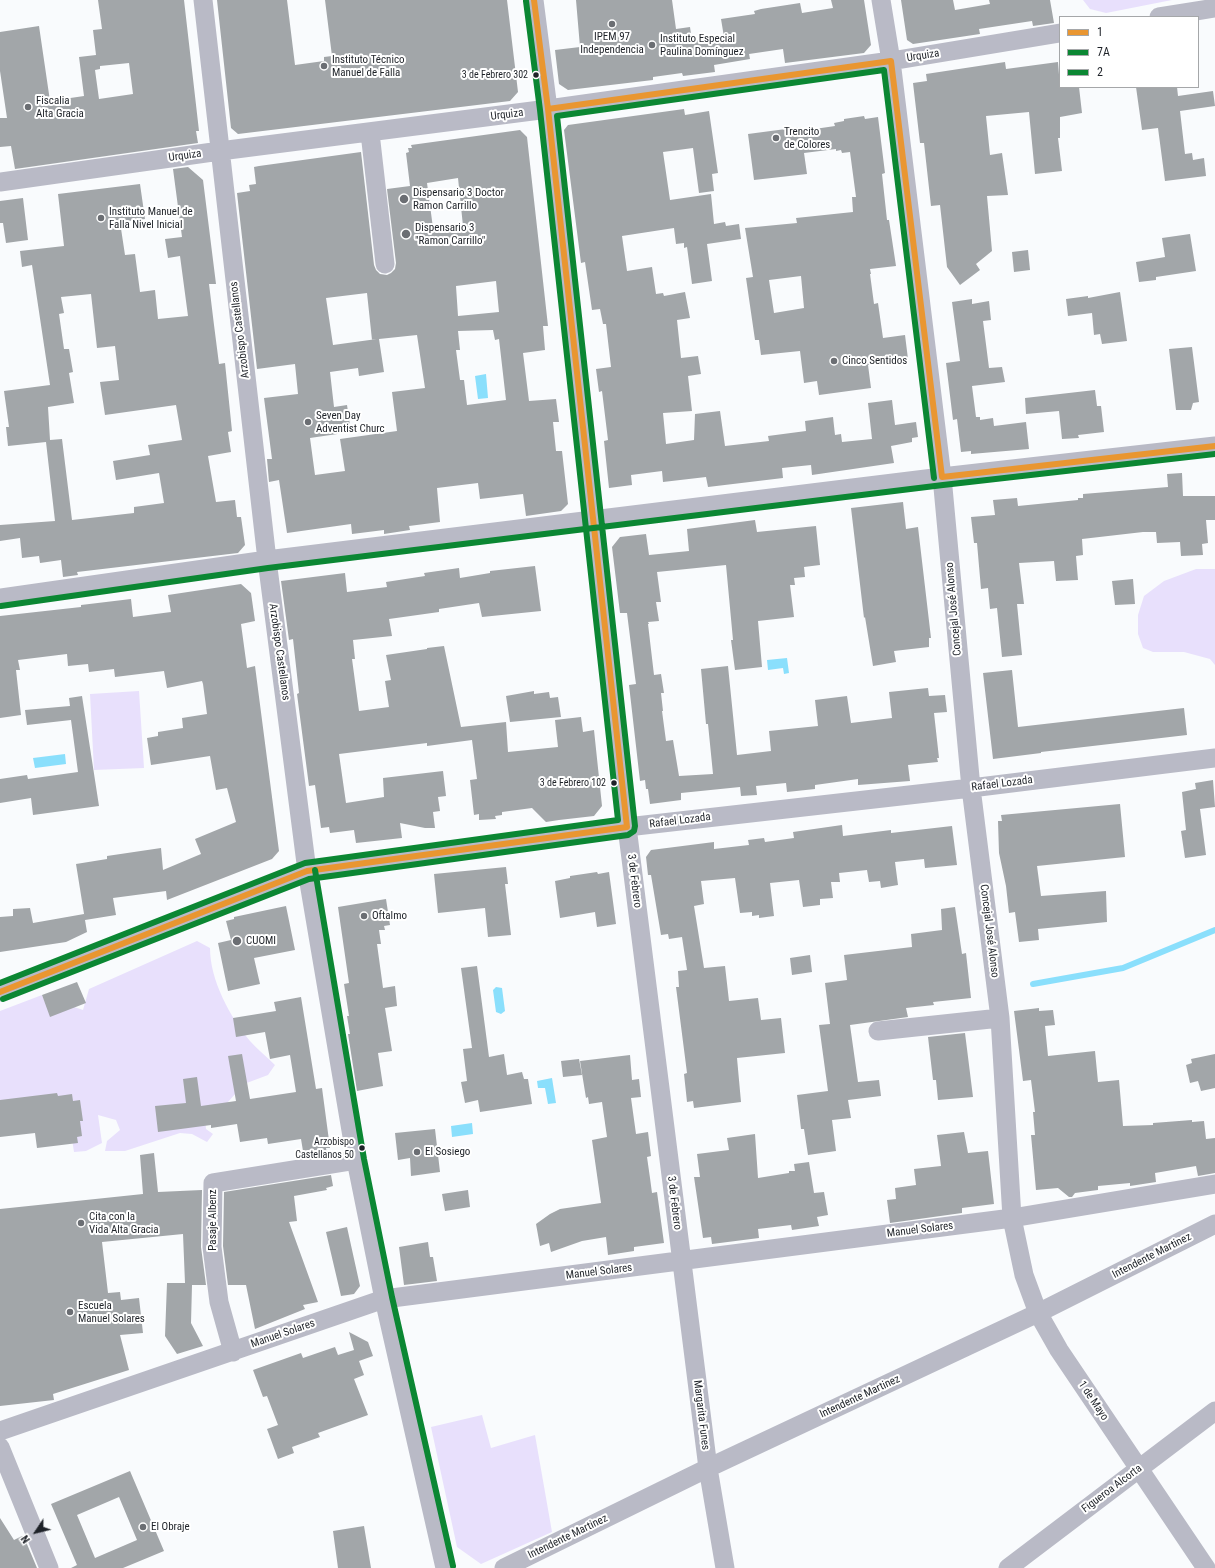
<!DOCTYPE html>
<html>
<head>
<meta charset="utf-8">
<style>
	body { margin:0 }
	#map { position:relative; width:1215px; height:1568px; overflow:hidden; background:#f9fbfd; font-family:"Roboto Condensed",sans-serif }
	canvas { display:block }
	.legend { position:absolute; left:1059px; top:16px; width:140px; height:72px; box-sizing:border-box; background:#fff; border:1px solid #a5a7a9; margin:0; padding:5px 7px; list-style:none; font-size:12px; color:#1e2228 }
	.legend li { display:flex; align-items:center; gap:8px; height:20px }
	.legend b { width:20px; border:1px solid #a5a7a9 }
	.north { position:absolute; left:16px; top:1512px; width:40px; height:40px; -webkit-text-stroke:3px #fff; paint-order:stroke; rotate:235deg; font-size:11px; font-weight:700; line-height:16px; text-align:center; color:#1e2228 }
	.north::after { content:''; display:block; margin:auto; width:14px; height:18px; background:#1e2228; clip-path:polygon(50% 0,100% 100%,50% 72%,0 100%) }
</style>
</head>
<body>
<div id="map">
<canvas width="1215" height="1568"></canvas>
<ul class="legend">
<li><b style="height:5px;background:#e99631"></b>1</li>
<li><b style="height:5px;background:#0b8733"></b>7A</li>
<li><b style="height:5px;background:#0b8733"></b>2</li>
</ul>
<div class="north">N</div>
</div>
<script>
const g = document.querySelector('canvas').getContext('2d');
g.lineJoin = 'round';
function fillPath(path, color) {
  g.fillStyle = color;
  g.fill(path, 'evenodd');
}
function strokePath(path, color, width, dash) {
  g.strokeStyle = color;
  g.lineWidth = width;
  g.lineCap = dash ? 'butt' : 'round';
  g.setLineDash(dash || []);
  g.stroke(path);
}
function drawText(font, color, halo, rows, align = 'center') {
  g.font = font + ' "Roboto Condensed",sans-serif';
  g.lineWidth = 4;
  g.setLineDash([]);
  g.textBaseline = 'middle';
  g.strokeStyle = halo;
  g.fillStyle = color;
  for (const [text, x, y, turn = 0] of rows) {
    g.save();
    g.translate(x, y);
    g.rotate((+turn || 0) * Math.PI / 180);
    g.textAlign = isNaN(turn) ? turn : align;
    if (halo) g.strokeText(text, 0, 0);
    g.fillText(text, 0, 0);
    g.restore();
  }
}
const green = new Path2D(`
	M1083,0H1172L1106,13L1090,9Z
	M1196,569H1215V665L1210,659L1184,652H1153L1143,648L1138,634V615L1144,596L1164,581Z
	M139,691L144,768L94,770L90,694Z
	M197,941L210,948C210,980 230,1017 250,1041C257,1049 267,1057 275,1065L268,1075L244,1084L220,1111L205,1118L206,1129L213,1134L207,1142L192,1134L180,1133L125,1151H105L107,1141L120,1130L116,1120L98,1115L102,1143L86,1151L74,1152L71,1133L0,1100V1011L42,995L45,1002H59L83,1010L89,989Z
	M482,1415L491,1448L535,1435L552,1532L481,1564L457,1547L431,1427Z`);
const water = new Path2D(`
	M486,374L488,398L478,399L475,376Z
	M787,658L789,673L784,674L783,668L768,670L767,660Z
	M65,754L66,764L35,768L33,758Z
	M496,987L502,988L505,1011L501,1014L496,1012L493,990Z
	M552,1078L556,1103L548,1104L545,1088H538L537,1081Z
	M472,1123L473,1134L452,1137L451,1126Z`);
const stream = new Path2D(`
	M1033,984L1123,968L1215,930`);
const building = new Path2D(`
	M98,0H184L199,131H196L198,143L15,169L11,146L0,147V118H7L0,71V32L39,26L50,101L84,96L79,57L96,55L93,30L102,29ZM129,63L133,94L99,99L95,70L100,69V66Z
	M217,0H287L295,65L324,61V57L332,56L325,0H507L518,92L510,101L238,134L231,128Z
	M576,0H672L676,29L690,27L692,41L724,37L721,19L755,14L754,11L761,9L800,3L802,13L833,8L831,0H864L871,45L864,53L785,63L783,49L749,54L750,59L714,65L715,72L683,76L682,73L653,77V80L568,90L559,84L555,50L580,47Z
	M901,0H953L955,10L990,4L989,0H1050L1054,23L1033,26L1032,21L979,29L980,34L913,44L907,40Z
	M1005,62L1006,69L1058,62L1060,87H1079L1082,113L1060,117V138H1058L1062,171L1035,174L1029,112L986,116L990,155L1002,153L1008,195L987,196L992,251L976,264L980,270L960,285L947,267L940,205L931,206L924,143H920L913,83L927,81L926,74Z
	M1136,87H1177L1178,96L1213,91L1215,106L1180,111L1185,154L1192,153L1193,160L1204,158L1206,176L1165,181L1158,128L1142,130Z
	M684,109L685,115L709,111L718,173L712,174L714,191L699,193L693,148L663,152L670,200L711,194L714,224L725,222L726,226L739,224L741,239L707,244L712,281L692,284L687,247L684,248V243L676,244L674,228L622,236L627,271L652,267L656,294L663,293L664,296L685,292L690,318L677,320L681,358L698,356L701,374L688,376L692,411L663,413L666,444L694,440L695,414L720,411L725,446L769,441L768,436L806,431L805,421L833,417L835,435L841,434L842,442L872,439L868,403L892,400L895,425L916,422L918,437L912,438V442L891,446L894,463L812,475L811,465L782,468L783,478L708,487L706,477L663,482L662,471L631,475L632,485L609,488L604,441L608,440L602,391L599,392L596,369L611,367L606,324H603L600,309L592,310L585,262L581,263L564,130L568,125Z
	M864,116L865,119L878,117L885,173L882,174L887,220H889L896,266L870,269L871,274H870L874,304L878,303L883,338L905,335L908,359L868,365L871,388L819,395L817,381L804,383L800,351L761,355L759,340H755L746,278L753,277L745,228L797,223L796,218L853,212L852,197H856L850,152L842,153L841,150L836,151V149L804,153L807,174L754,180L748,134L801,127V131L835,126L834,123L844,121V119ZM801,276L804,308L774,313L769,280Z
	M520,130L527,137L548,326H543L545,350L523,353L529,401L556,399L559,422H553L556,451H562L568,504L561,511L526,516L523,494L480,499L478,483L437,488L440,522L409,526L410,530L384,534V530L352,534L351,524L287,533L279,480L269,482L267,459H272L264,398L298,394L295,364L257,369L237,193L250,191L249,185L256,184L254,167L259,166L361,152L374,265L376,270L380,274L387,275L391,273L395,269L396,263L387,189L410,186L406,153L409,152L408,148H412L411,145ZM458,178L463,226L433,228L427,183ZM496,281L499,312L458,316L456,286ZM367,293L372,340L377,339L333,345L326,298ZM493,330L495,340L499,339L506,400L467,405L464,380H460L456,350H460L458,331ZM417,335L425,388L392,392L397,431L340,439L345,471L315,475L310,438L351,432L347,405L334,407L330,372L358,368L359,376L384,372L379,339Z
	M188,167L203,180L216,284H209L214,325L219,364L225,363L232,431L228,432L231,452L208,456L216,502L235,500L237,517H241L245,545L238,553L77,572L78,575L63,577L61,560L40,563L39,556L22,558L20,538L0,541V525L55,521L46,442L8,446L6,427H9L4,391L50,385L32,265L22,267L20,251L64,246L58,194L140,184L145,219L120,222L125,255L135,254L140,292L155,290L158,319L188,316L180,256L168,258L165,239L182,237L173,169ZM91,294L97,348L115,346L119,380L100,382L105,415L176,405L182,440L148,445L150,455L113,461L116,480L159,473L164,503L134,507V513L72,520L62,439L50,440L48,407L74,403L69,373L73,372L69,349H64L59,314L64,313L61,297Z
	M23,198L28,240L6,243L3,223H0V201Z
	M1190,234L1196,271L1156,277V280L1139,282L1136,262L1165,257L1162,238Z
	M1028,250L1030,270L1014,272L1012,252Z
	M1120,292L1127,341L1102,344L1100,334L1094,335L1092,313L1068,316L1066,299L1088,296V298Z
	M972,299V304L989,301L991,320L983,321L989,368L1002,367L1005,382L972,386L976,417H980V420L993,418L994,426L1026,422L1029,449L971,454V451L961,452L957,419L953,420L946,363L960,361L952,302Z
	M1192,347L1199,402L1193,403L1191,410H1176L1169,349Z
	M1095,390L1097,406H1101L1104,432L1078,435L1079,438L1062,439L1059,411L1026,414L1025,398Z
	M1182,473L1183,496H1215V520H1206L1208,543L1202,544L1203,555L1181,556L1180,542L1157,543L1156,532H1143L1082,539L1083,555L1076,556L1078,580L1056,581L1054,561L1019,563L1024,604H1017L1022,655L1002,657L997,608L990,609L988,588L981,589L977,543H974L971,517L995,515L993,500L1017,498L1018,506L1078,500V498H1083V494L1168,487L1167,474Z
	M903,502L906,529L918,527L931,638H929V647L894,651L896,662L873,666L865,617L864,618L851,508Z
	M755,520L757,532L816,526L820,565L804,567L805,577L794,578L795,585H790L794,617L758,621L762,667L735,670L731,640H733L726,565L657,572L661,602H656L659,621L648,622L649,624H648L654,675L661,674L664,693H661L663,711H662L666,741L673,740L679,776L713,774L708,724H706L701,669L728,666L737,755L771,751L769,731L818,726L815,700L847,696L851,723L892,718L889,692L928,688L929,696L945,695L947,712L934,713L939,758H937L938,762L908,765L910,781L858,785V779L815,785V789L787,792L786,783L756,786L757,795L741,796L740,787L681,793V800L650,804L648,789H646L645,780L640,781L629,685L636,684L635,677L627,613H620L612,547L620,537L646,534L649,555L689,551L687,529Z
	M535,566L541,611L482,617L479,603L439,609V612L389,619L392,636L353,640L355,659H352L359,711L389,707L385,681L391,680L386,655L427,649V648L444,646L461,727L506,722L508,752L558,747L555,720L581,717L583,732L594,730L602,806L594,816L559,820L546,822L532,808L502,812V815L495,816L496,819L479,820V814L474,815L470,780L477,779L472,740L427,746V743L339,754L346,803L384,797L383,778L443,771L446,796L438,797L440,811L433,812L435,828H425L400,823L402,838L356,843L354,830L330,833L329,827L321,828L315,785L309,786L297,694L299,693L293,639L289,640L281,581L345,573L347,592L387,587L386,582L425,576L424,573L459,568L460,578L490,573V571Z
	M1133,579L1135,604L1115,605L1112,581Z
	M241,584L251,593L255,621L241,624L247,668L255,666L279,851L272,859L167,900L166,891L113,898L116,915L85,920L76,864L107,859V856L161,848L163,870L201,854L195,839L236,822L227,788L216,790L210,756L151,765L147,738L158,736V732L183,728L182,718L207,714L203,684L202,681L167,688L164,671L115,677L114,669L89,672L88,664L68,666L67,654L18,660L20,670H16L21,715L0,718V616L81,607V605L131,599L133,617L171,612L168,595Z
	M1012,670L1018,727L1184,708L1187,735L1041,752V753L993,759L983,673Z
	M534,691V694L549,692L550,698L558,697L561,717L510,722L506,696Z
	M82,696L99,806L33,815L31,798L0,803V779L27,775L28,779L78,772L71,720L27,725L25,710L70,706L69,698Z
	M1213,780L1215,807L1200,809L1206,855L1185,858L1181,831L1186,830L1182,792L1196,789L1195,783Z
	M1120,804L1125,857L1037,866L1041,896L1106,891L1107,922L1038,929L1039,940L1019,942L1015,912L1009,913L1006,886L999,853L998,821H1002L1001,815Z
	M842,825L843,836L891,830V833L952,826L957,865L925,868L924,859L895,862L898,885L881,888L880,881L869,882L867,870L839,873L840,882H831L833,898L820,899V905L803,907L799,880L770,883L774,916L759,918V915L752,916V912L740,913L735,878L701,881L704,904L694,906L704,968L725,966L729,1001L758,998L761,1020L781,1018L785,1053L737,1058L741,1102L694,1108L693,1101L687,1102L684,1074L687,1073L676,987H679L678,971L687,970L682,937L669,939L668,934L661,935L651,875H648L646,857L651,850L714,842V849L749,845L748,840L764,838L765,842L794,838L793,832Z
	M506,867L508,884H505L511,935L488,937L485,908L438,913L434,874Z
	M597,872L598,874L609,872L616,924L597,927L595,912L560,918L555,881L570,878V876Z
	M386,899L390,925L384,926L385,930H379L381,944H377L383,988L395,986L397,1006L385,1008L392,1051L378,1053L383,1086L357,1091L348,1034H350L347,1016H349L344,984L349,983L338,907Z
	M286,906L295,950L254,958L260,984L228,991L218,943L231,940L226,921L234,919V917Z
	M955,907L962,954L966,953L971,998L933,1002L934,1005L906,1008L908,1017L850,1025L858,1082L879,1080L881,1096L848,1100L851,1118L832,1120L836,1151L808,1155L804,1129H801L797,1095L828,1091L819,1025L830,1024L825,983L847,980L844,955L912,947L911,934L942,930L941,909Z
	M30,908L33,923L84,914L87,932L66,942L0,952V917L13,916V909Z
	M810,955L812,972L792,975L790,958Z
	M477,966L489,1057L504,1054L507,1075L522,1072L524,1079H528L532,1104L480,1112L478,1100L465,1103L461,1082L467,1081L463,1049L472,1048L461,968Z
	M77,982L86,1003L50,1017L42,995Z
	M301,997L316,1089L322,1088L330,1148H326L327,1154L304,1157L301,1139L268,1144L267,1138L240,1142L237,1124L211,1128V1125L158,1132L155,1106L186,1103L183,1079L197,1077L201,1106L236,1101L228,1056L242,1054L250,1099L296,1092L290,1055L270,1059L265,1032L236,1037L233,1018L276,1011L274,1002Z
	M1039,1008V1011L1053,1010L1055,1025L1045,1026L1048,1056L1095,1051L1098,1082L1119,1080L1123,1126L1153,1125V1123L1192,1120V1122L1204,1121L1206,1139L1215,1138V1173L1198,1176L1196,1166L1155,1173L1156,1182L1130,1186V1183L1098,1186V1190L1075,1193L1072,1197H1069L1058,1188L1036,1190L1031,1135H1035L1033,1112H1035L1031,1080L1023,1081L1014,1011Z
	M965,1033L973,1097L938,1100L936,1080H933L928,1037Z
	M1215,1054V1088L1201,1091L1198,1081L1190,1083L1186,1065L1192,1063L1191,1059Z
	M630,1055L632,1080L639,1079L641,1097L631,1098L636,1134L648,1132L651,1156L647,1157L650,1178L652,1193L657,1192L664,1243L634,1247V1251L608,1255L606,1237L582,1241L551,1252L549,1243L540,1246L536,1224L550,1214L560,1209L601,1203L592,1140L607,1137L602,1102L589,1104L588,1097L586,1098L580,1061Z
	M579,1059L582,1075L563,1077L561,1061Z
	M57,1093L58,1096L72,1094L73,1101L80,1100L83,1121H80L82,1136L77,1137L78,1143L37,1148L35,1133L0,1137V1100Z
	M435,1129L440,1172L411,1176L410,1158L398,1160L395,1133Z
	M964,1132L968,1153L988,1151L994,1204L962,1208V1213L890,1223L887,1200L896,1199L895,1188L916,1185L914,1169L941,1166L937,1135Z
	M755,1134L758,1178L789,1173V1171H795L794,1164L809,1162L814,1193L824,1192L828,1215L817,1217L819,1226L792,1230L791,1225L758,1229L759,1238L712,1244L711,1237L703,1238L694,1177H700L697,1154L729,1150L727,1138Z
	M154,1153L158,1192L202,1190L201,1247L206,1285H192L191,1323L203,1346L177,1354L165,1336L167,1283H185L183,1234L102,1242L108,1293L120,1292L121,1300L139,1298L143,1333L120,1335L129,1370L53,1394L54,1400L0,1406V1209L143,1194L140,1155Z
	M331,1175L333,1186L326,1188L327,1190L294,1196L297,1221L289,1222L318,1302L303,1305L305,1309L255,1329L246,1285H228L223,1246L224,1192Z
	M468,1190L470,1207L445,1211L442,1194Z
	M347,1227L360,1286L354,1294L341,1296L326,1232Z
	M428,1242L430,1257H433L437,1281L404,1285L399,1247Z
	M349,1332L368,1342L373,1356L359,1361L364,1375L354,1379L368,1415L318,1433L320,1437L292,1447L294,1453L278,1459L267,1429L278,1425L267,1396L263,1397L253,1370L301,1353L303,1358L335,1347L338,1355L354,1350Z
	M130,1471L164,1551L123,1568H71L77,1565L51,1504ZM119,1497L137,1540L95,1558L77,1515Z
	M0,1518L14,1540L22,1536L24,1537L37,1568H0Z
	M364,1526L371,1568H338L333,1531Z`);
const minor = new Path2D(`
	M203,0L267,560L307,871L356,1160L384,1299L445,1568
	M534,0L548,109L627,827L708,1468L725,1568
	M881,0L891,61L942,477L971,788L1000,1018L1012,1218L1024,1275L1038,1313L1059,1350L1206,1568
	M1159,17L1215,8
	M370,133L385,264
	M0,182L220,151L548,109L891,61L1060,33
	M0,598L267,560L942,477L1215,446
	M0,992L307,871L627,827L971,788L1215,758
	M878,1031L1000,1018
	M233,1352L219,1302L212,1247L213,1183L356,1160
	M0,1431L384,1299L1012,1218L1215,1184
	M0,1447L49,1568
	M504,1568L708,1468L1038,1313L1215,1224
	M1008,1568L1215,1411`);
const bus1 = new Path2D(`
	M534,0L548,109L627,827
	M548,109L891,61L942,477L1215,446
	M0,992L307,871L627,827`);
const bus2 = new Path2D(`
	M1,606L268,568L943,485L1215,454
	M3,999L309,879L628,835L634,831L635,826L557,116L884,70L934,478`);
const bus3 = new Path2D(`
	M315,870L364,1159L392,1297L453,1566
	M0,983L305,863L618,820L540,110L526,1`);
const markers = [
	[612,24,4,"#6b6e73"],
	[652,45,4,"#6b6e73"],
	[324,66,4,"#6b6e73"],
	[536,75,3.5,"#1e2228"],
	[28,107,4,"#6b6e73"],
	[776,138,4,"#6b6e73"],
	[404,199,5,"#6b6e73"],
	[101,218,4,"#6b6e73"],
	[406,234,5,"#6b6e73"],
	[834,361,4,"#6b6e73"],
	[308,422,4,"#6b6e73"],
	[614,783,3.5,"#1e2228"],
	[364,916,4,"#6b6e73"],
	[237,941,5,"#6b6e73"],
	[362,1148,3.5,"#1e2228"],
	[417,1152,4,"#6b6e73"],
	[81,1223,4,"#6b6e73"],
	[70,1312,4,"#6b6e73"],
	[143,1527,4,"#6b6e73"]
];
const busNames = [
	["3 de Febrero 302",528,75],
	["3 de Febrero 102",606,783],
	["Arzobispo",354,1142],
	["Castellanos 50",354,1155]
];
const poiNames = [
	["IPEM 97",612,37,"center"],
	["Independencia",612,50,"center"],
	["Instituto Especial",660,39],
	["Paulina Domínguez",660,52],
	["Instituto Técnico",332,60],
	["Manuel de Falla",332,73],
	["Fiscalia",36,101],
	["Alta Gracia",36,114],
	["Trencito",784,132],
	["de Colores",784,145],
	["Dispensario 3 Doctor",413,193],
	["Ramon Carrillo",413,206],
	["Instituto Manuel de",109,212],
	["Falla Nivel Inicial",109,225],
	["Dispensario 3",415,228],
	["\"Ramon Carrillo\"",415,241],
	["Cinco Sentidos",842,361],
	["Seven Day",316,416],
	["Adventist Churc",316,429],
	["Oftalmo",372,916],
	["CUOMI",246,941],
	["El Sosiego",425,1152],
	["Cita con la",89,1217],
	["Vida Alta Gracia",89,1230],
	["Escuela",78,1306],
	["Manuel Solares",78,1319],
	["El Obraje",151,1527]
];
const streetNames = [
	["Urquiza",923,56,-9],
	["Urquiza",507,115,-7],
	["Urquiza",185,156,-8],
	["Arzobispo Castellanos",240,330,-97],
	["Concejal José Alonso",954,609,-95],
	["Arzobispo Castellanos",279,652,82],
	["Rafael Lozada",1002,784,-7],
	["Rafael Lozada",680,821,-7],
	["3 de Febrero",634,881,83],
	["Concejal José Alonso",989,931,83],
	["3 de Febrero",674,1203,83],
	["Pasaje Albenz",213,1220,-90],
	["Manuel Solares",920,1230,-7],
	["Intendente Martinez",1152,1256,-27],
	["Manuel Solares",599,1272,-7],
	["Manuel Solares",283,1334,-19],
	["Intendente Martinez",860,1397,-25],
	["1 de Mayo",1093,1401,56],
	["Margarita Funes",701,1415,83],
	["Figueroa Alcorta",1112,1489,-37],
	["Intendente Martinez",568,1537,-26]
];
fillPath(green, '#e8e0fc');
fillPath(water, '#8adffc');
strokePath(stream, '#8adffc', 6);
fillPath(building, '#a2a6a9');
strokePath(minor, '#b9bac6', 19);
strokePath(bus1, '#e99631', 6);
strokePath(bus2, '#0b8733', 6);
strokePath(bus3, '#0b8733', 6);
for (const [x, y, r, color] of markers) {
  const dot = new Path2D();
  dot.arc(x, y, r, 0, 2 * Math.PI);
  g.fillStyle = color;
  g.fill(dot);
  strokePath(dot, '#fff', 1.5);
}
drawText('10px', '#1e2228', '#fff', busNames, 'right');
drawText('11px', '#1e2228', '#fff', poiNames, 'left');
drawText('11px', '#1e2228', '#fff', streetNames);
</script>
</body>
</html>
